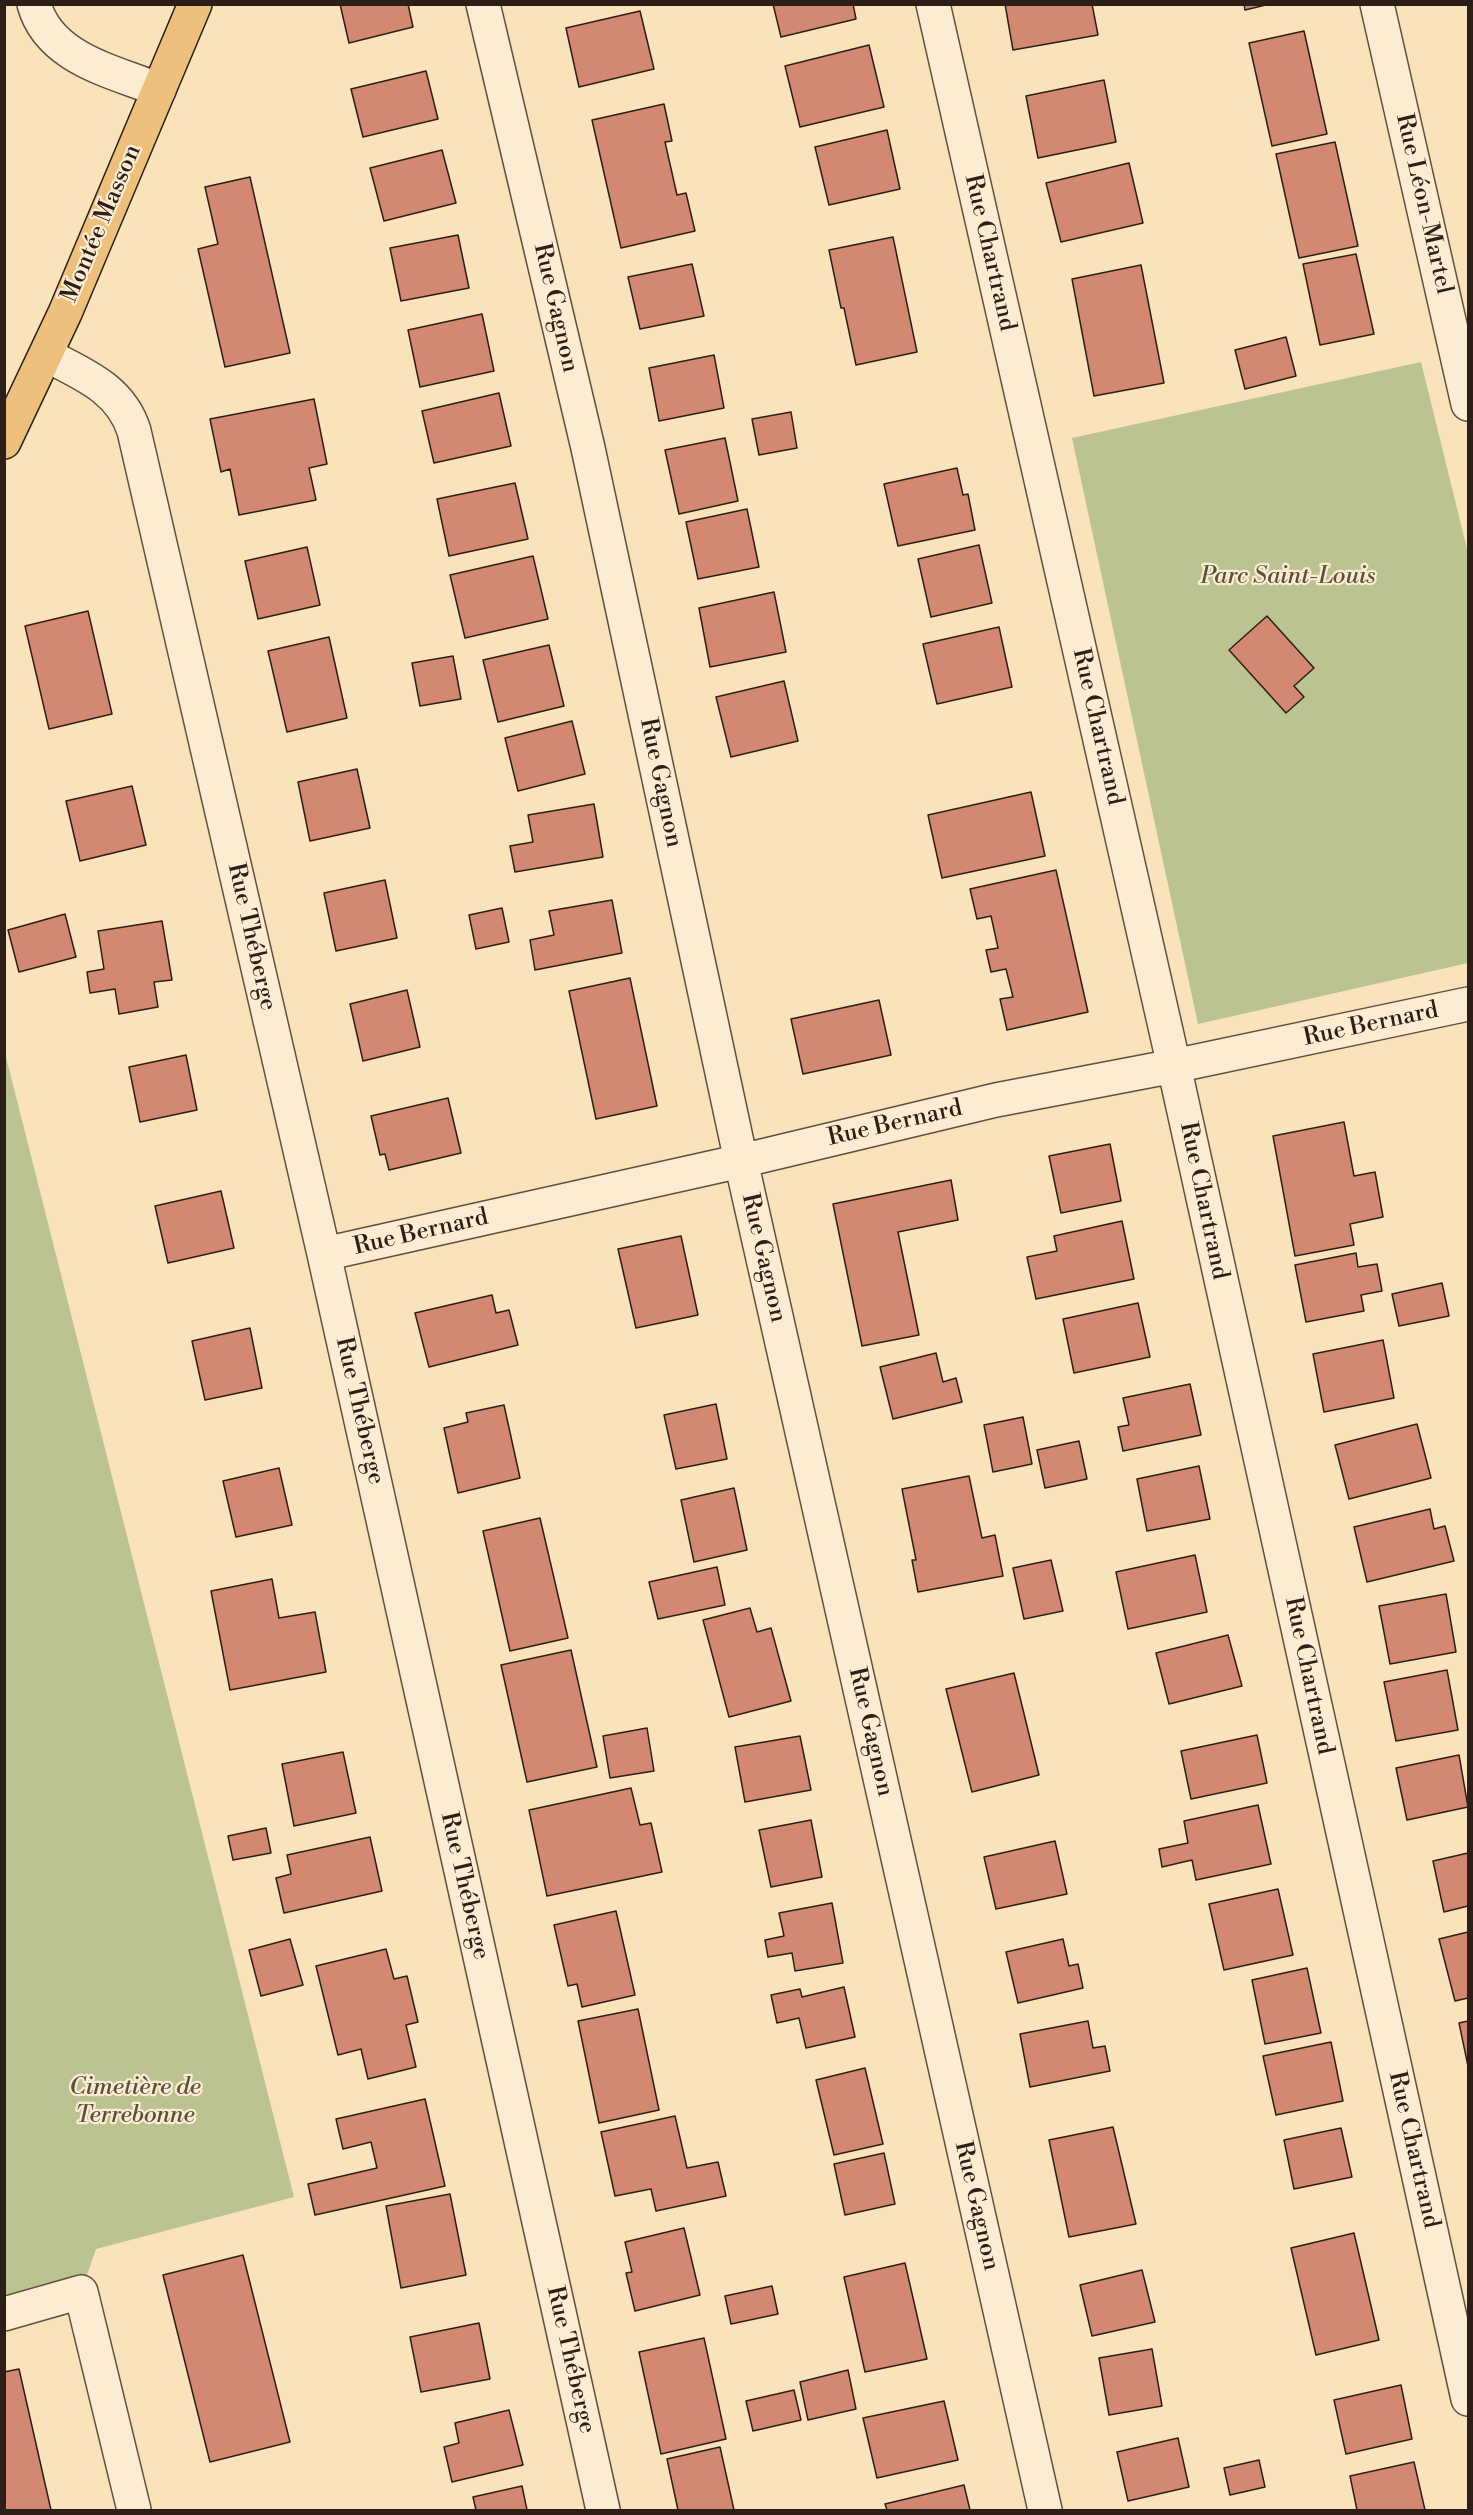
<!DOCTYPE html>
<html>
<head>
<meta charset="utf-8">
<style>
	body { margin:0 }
	#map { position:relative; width:1473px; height:2515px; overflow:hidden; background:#fae2ba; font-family:"Libre Bodoni",serif }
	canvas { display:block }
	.frame { position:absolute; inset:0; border:6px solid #2d1f18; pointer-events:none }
</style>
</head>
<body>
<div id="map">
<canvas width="1473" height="2515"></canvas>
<div class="frame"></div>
</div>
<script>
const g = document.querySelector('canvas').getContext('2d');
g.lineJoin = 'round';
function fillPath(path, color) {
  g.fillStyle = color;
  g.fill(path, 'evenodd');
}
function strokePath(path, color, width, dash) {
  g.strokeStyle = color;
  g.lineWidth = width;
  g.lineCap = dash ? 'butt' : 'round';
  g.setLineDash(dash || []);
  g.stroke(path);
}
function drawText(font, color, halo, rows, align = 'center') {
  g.font = font + ' "Libre Bodoni",serif';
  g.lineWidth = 4.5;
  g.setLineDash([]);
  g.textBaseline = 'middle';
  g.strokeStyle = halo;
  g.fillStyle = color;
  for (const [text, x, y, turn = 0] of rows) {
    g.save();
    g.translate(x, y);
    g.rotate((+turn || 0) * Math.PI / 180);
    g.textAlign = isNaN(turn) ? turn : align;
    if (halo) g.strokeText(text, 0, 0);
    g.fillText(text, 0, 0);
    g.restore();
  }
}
const green = new Path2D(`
	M1421,362L1468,553V963L1198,1024L1072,438Z
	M4,1049L294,2197L96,2249L81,2292L4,2314Z`);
const building = new Path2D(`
	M340,4H408L413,27L349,43Z
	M773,4H853L856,19L781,37Z
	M1005,4H1092L1098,35L1013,50Z
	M1244,4H1270L1245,10Z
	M640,11L654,69L579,87L566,28Z
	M1304,31L1327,134L1272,146L1249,43Z
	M869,45L884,107L800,127L785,66Z
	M426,71L438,119L363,137L351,89Z
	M1104,80L1116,142L1038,158L1026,96Z
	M664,104L672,141L665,142L677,195L686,193L695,231L621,248L592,120Z
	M887,130L900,189L829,205L815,147Z
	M1335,142L1358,246L1299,258L1276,154Z
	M442,150L456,203L384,221L370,168Z
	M1129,163L1143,223L1061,242L1046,183Z
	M250,177L290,353L225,367L198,249L218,244L205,187Z
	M458,235L469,288L401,301L390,248Z
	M893,237L917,352L856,365L844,308H841L829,250Z
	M1356,254L1374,334L1320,345L1303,264Z
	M692,264L704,316L640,329L628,277Z
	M1141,265L1164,383L1094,396L1072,279Z
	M482,314L494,371L420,387L408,330Z
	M1286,337L1296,376L1245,389L1235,350Z
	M714,355L724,408L659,421L649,368Z
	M499,393L511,446L434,463L422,411Z
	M314,399L327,464L309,468L316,500L239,515L230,469L221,472L210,419Z
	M791,412L797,448L759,455L752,419Z
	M725,438L738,501L679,514L665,450Z
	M957,468L963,495L968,494L975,530L898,546L884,484Z
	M515,483L528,539L449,556L437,499Z
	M747,509L759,567L698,579L686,522Z
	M979,545L992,603L931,617L918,559Z
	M307,547L320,605L258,619L245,561Z
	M533,556L548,619L465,638L450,575Z
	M774,592L786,652L710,667L699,608Z
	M88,611L112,714L49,729L25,626Z
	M1267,616L1314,668L1294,686L1304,697L1286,713L1229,650Z
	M999,627L1012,687L937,704L923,644Z
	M329,637L347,718L287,732L268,651Z
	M549,645L564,706L498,722L483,660Z
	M453,656L461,699L420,706L412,663Z
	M784,681L798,741L731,757L716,697Z
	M572,721L585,774L518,791L505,738Z
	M357,769L370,828L310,841L298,782Z
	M132,786L146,845L80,861L66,801Z
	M1031,792L1045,856L942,878L928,815Z
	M594,804L603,857L515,872L510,846L533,842L528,815Z
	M1056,870L1088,1012L1007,1030L1000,999L1013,997L1006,969L991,972L986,950L998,948L991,916L977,919L970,889Z
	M385,880L397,938L336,951L324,893Z
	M612,900L622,953L535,970L530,940L554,935L549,911Z
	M502,908L509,942L476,949L469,915Z
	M65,914L76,957L19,972L8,930Z
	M162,921L172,980L154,982L158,1007L119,1014L115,989L90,993L87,972L104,969L98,931Z
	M630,978L657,1106L596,1119L569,991Z
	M407,990L420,1047L363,1061L350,1004Z
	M879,1000L891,1055L803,1074L791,1019Z
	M186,1055L197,1110L140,1122L129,1067Z
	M448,1098L461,1153L389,1170L385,1154L380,1155L371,1116Z
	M1344,1122L1354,1176L1375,1172L1383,1217L1350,1224L1354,1245L1295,1256L1273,1136Z
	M1110,1144L1121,1201L1061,1213L1049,1156Z
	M951,1180L958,1220L898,1232L919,1335L862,1346L833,1204Z
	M221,1191L234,1248L168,1263L155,1206Z
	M1122,1221L1134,1279L1036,1299L1027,1257L1057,1251L1054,1236Z
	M681,1236L698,1315L636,1328L618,1249Z
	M1356,1253L1358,1267L1377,1264L1382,1291L1361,1295L1364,1311L1306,1322L1295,1265Z
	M1442,1283L1449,1316L1399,1326L1392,1294Z
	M492,1295L496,1313L509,1310L518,1345L429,1367L415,1313Z
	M1138,1303L1150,1357L1074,1373L1063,1319Z
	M250,1328L262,1388L205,1400L192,1341Z
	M1383,1340L1394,1398L1324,1412L1313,1354Z
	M936,1353L943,1382L956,1378L962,1402L893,1419L880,1367Z
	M1190,1384L1201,1435L1123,1451L1118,1427L1129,1425L1123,1398Z
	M716,1404L727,1459L676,1469L664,1415Z
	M504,1405L520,1478L458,1493L444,1428L468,1422L466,1413Z
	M1023,1417L1032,1464L993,1472L984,1425Z
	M1417,1424L1431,1478L1349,1499L1335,1445Z
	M1079,1441L1087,1479L1045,1488L1037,1450Z
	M1199,1466L1210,1519L1147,1531L1137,1479Z
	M279,1468L292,1525L236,1537L223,1481Z
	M969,1476L982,1538L995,1535L1003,1576L918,1592L912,1560H916L902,1489Z
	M734,1488L747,1550L694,1562L681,1500Z
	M1430,1509L1434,1529L1445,1526L1454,1561L1367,1582L1354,1527Z
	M540,1518L568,1638L510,1651L483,1531Z
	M1195,1555L1207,1612L1128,1629L1116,1572Z
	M1051,1560L1063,1611L1024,1619L1013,1568Z
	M717,1567L725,1605L658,1619L649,1582Z
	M272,1579L279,1618L315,1612L326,1672L230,1690L211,1591Z
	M1446,1594L1456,1652L1390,1664L1379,1606Z
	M750,1608L757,1632L771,1628L791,1701L729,1717L703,1620Z
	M1228,1635L1242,1686L1169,1704L1156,1653Z
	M571,1650L597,1767L527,1782L501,1665Z
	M1447,1670L1458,1730L1396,1741L1384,1682Z
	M1014,1673L1039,1775L972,1792L946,1689Z
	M647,1728L654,1771L610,1778L603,1736Z
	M1257,1735L1267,1783L1191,1799L1181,1751Z
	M800,1736L811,1790L745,1802L735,1747Z
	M343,1752L356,1813L294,1826L282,1764Z
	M1459,1755L1468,1807L1407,1820L1396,1768Z
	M631,1788L640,1825L651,1823L662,1872L547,1896L529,1810Z
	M1258,1805L1271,1864L1196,1880L1192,1860L1162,1867L1159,1849L1188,1843L1184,1821Z
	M811,1820L822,1877L771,1887L759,1830Z
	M266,1828L271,1853L233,1860L228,1836Z
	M370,1837L382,1891L284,1913L276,1878L291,1874L287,1855Z
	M1055,1841L1067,1894L996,1909L984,1857Z
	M1468,1853V1906L1444,1912L1433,1861Z
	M1278,1889L1293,1955L1224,1970L1209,1904Z
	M832,1903L843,1963L795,1971L792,1953L768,1957L765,1940L784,1936L779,1913Z
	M616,1911L635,1995L582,2007L577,1984L568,1986L554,1925Z
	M1468,1932V1998L1455,2001L1439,1939Z
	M290,1939L303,1985L261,1996L249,1950Z
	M1063,1939L1069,1966L1078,1964L1083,1988L1018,2003L1006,1952Z
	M386,1949L394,1979L407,1976L418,2022L406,2025L416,2067L368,2079L361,2049L338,2055L316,1966Z
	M1307,1968L1321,2033L1265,2044L1252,1980Z
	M844,1987L855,2037L806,2048L799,2018L777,2023L771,1995L800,1989L802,1997Z
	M638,2009L659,2110L599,2123L578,2021Z
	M1088,2021L1093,2048L1105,2046L1110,2071L1030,2087L1020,2034Z
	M1468,2021V2066L1459,2023Z
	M1331,2042L1343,2101L1276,2115L1263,2056Z
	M865,2068L883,2144L834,2155L816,2080Z
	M425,2099L445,2186L315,2215L308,2184L377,2168L371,2142L343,2149L336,2119Z
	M675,2116L687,2168L718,2162L726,2196L656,2211L651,2189L615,2196L601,2132Z
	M1113,2127L1136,2224L1069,2237L1049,2140Z
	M1341,2128L1352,2177L1294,2189L1284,2140Z
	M884,2153L895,2204L845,2215L834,2164Z
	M450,2194L466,2275L401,2288L386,2206Z
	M684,2228L700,2295L635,2311L626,2273L632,2272L625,2242Z
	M1354,2233L1379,2340L1316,2355L1291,2248Z
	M243,2255L290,2442L210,2462L163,2275Z
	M905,2263L927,2359L865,2372L844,2277Z
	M1142,2270L1155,2322L1092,2336L1080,2285Z
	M772,2286L778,2314L731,2324L725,2296Z
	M479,2323L490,2379L421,2392L410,2337Z
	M704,2338L726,2439L661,2454L639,2352Z
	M1152,2349L1162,2406L1109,2415L1099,2358Z
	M19,2369L51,2510H4V2372Z
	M848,2370L856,2409L808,2420L800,2382Z
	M1401,2385L1412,2439L1346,2454L1334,2400Z
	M794,2390L801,2420L753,2431L746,2401Z
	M944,2401L958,2460L877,2478L863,2418Z
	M509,2410L523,2465L452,2482L444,2447L459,2443L455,2423Z
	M1178,2438L1189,2487L1128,2501L1117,2452Z
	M720,2447L734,2510H678L667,2459Z
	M1259,2460L1265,2487L1230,2495L1224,2468Z
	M1414,2462L1425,2510H1357L1350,2476Z
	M964,2485L970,2510H887L885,2504Z
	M522,2486L527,2510H476L473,2497Z`);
const minor = new Path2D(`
	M34,4C49,59 113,71 159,90
	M483,4L588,448L741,1161L1045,2510
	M933,4L1174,1066L1468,2399
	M1377,4L1468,404
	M46,355C83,374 121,389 134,431L324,1254L603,2510
	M324,1254L741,1161L996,1100L1174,1066L1468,1004
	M4,2314L81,2292L134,2510`);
const primary = new Path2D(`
	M4,442L65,313L195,4`);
const streetNames = [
	["Rue Léon-Martel",1423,204,77],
	["Montée Masson",102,224,-67],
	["Rue Chartrand",989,253,77],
	["Rue Gagnon",555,308,77],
	["Rue Chartrand",1097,727,77],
	["Rue Gagnon",660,783,78],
	["Rue Théberge",251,937,77],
	["Rue Bernard",1371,1025,-12],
	["Rue Bernard",895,1124,-13],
	["Rue Chartrand",1203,1201,78],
	["Rue Bernard",421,1233,-13],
	["Rue Gagnon",763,1258,77],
	["Rue Théberge",359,1411,77],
	["Rue Chartrand",1308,1676,78],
	["Rue Gagnon",870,1732,77],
	["Rue Théberge",464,1886,77],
	["Rue Chartrand",1413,2150,77],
	["Rue Gagnon",976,2206,77],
	["Rue Théberge",570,2360,77]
];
const parkNames = [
	["Parc Saint-Louis",1288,577],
	["Cimetière de",135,2088],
	["Terrebonne",135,2116]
];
fillPath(green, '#bbc491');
fillPath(building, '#d28871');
strokePath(building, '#2d1f18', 1.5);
strokePath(minor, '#605040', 36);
strokePath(primary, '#2d1f18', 36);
strokePath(minor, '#fcecd2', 33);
strokePath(primary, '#edc17d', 33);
drawText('24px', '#2d1f18', '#fcecd2', streetNames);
drawText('italic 24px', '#58513c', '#fcecd2', parkNames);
</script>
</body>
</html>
